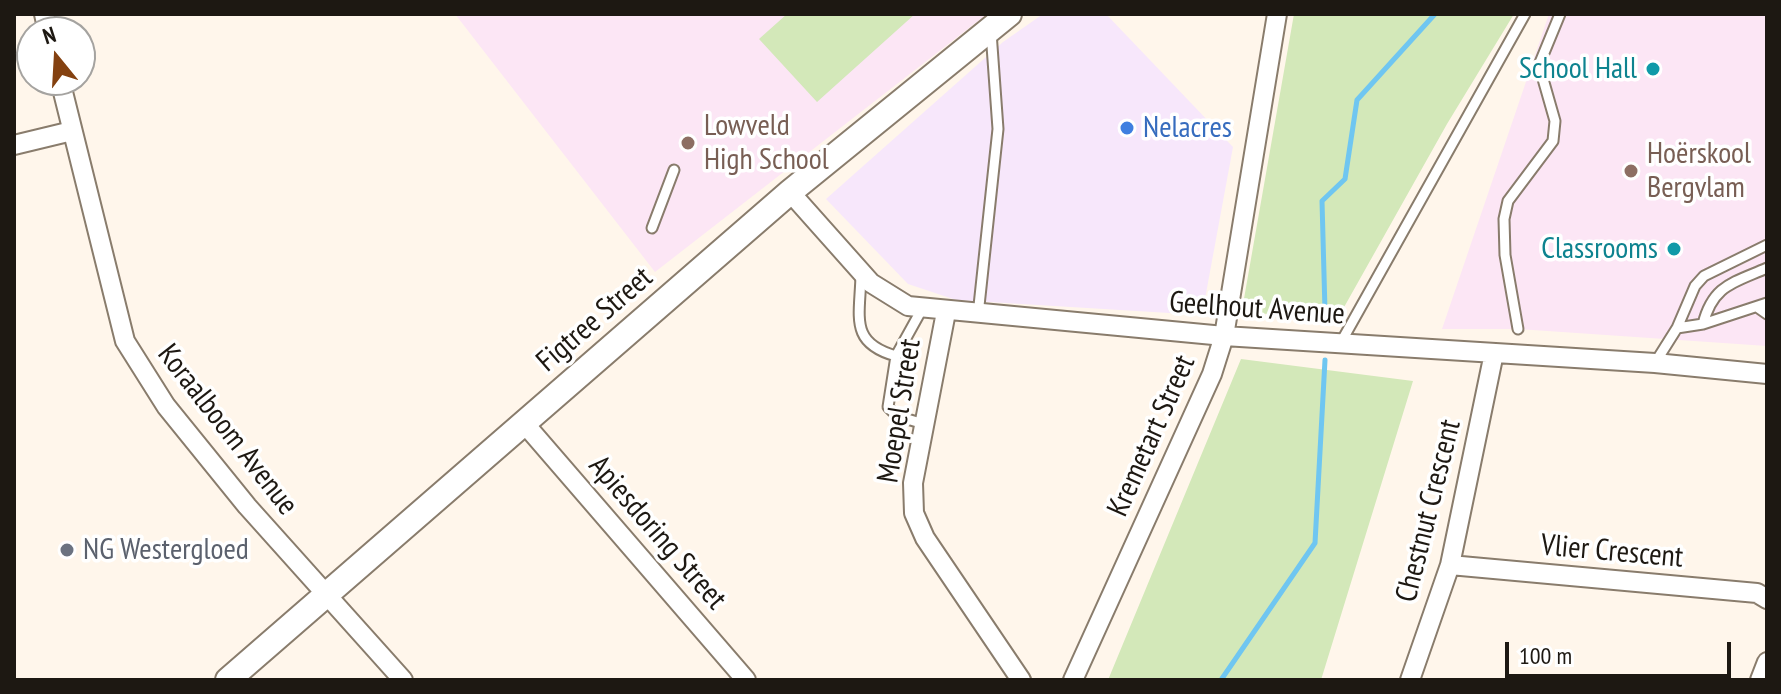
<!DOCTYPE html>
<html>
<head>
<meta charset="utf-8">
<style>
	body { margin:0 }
	#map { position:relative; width:1781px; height:694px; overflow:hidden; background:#fff6eb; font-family:"PT Sans Narrow",sans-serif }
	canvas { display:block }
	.frame { position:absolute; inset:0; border:16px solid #1d1812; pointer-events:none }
	.north { position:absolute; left:16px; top:16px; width:80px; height:80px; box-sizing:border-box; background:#fff; border:2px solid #a5a3a0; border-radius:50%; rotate:342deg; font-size:22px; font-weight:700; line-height:32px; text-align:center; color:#1d1812 }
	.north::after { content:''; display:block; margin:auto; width:28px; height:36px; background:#844110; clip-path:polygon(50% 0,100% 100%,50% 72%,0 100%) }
	.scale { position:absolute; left:1505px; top:642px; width:226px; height:36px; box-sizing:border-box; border:4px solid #1d1812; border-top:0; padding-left:10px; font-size:24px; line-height:28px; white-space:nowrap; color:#1d1812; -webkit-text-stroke:6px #fff; paint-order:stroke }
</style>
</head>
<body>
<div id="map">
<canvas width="1781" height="694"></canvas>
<div class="frame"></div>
<div class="north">N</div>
<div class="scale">100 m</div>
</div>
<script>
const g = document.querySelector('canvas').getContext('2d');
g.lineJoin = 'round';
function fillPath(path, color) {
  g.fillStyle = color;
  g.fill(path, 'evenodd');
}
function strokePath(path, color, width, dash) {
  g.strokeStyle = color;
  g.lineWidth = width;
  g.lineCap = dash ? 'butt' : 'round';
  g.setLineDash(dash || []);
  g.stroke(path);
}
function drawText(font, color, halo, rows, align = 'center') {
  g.font = font + ' "PT Sans Narrow",sans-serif';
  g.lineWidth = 7;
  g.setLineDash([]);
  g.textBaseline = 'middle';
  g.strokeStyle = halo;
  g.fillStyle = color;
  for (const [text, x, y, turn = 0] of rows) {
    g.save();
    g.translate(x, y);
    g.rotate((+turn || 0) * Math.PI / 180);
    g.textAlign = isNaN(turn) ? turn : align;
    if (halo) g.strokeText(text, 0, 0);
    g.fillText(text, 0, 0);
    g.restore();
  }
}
const commercial = new Path2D(`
	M1043,14H1106L1233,147L1202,315L956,300L908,284L826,199L1003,42Z`);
const education = new Path2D(`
	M455,14H987L655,272Z
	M1549,14H1767V346L1518,329H1442Z`);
const green = new Path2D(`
	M787,14H915L817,102L759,39Z
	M1294,14H1514L1447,124L1334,325L1242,310Z
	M1241,359L1413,381L1321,680H1108Z`);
const stream = new Path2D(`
	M1325,311L1322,201L1345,179L1357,100L1435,14
	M1221,680L1315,543L1325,360`);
const lane = new Path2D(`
	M652,228L674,170
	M861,275C860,317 849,343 896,356L922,309
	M1757,307L1767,314
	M978,315L998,129L991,32
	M1703,324C1713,285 1733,283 1767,268
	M1677,328L1703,324L1767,303
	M1518,329L1505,255L1504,219L1508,201L1553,141L1555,121L1539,65L1560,14
	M1340,344L1525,14
	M896,356L888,407L897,416L924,424
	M1655,363L1677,328L1695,286L1704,276L1767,245`);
const street = new Path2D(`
	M44,14L48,32
	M60,80L125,341L166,406L247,506L403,680
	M14,145L72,131
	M790,192L871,283L908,306L1224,336L1655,363L1767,374
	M946,312L913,483L914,513L925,538L1021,680
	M524,423L746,680
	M1450,565L1757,593L1767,599
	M1073,680L1212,374L1224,336L1277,14
	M1410,680L1450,565L1494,353
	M1760,680L1767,662`);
const secondary = new Path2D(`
	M228,680L790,192L1009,14`);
const markers = [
	[1653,69,8,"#0f9aa8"],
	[1127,128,8,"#3f7fe0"],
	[688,143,8,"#8d6e63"],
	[1631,171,8,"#8d6e63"],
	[1674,249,8,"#0f9aa8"],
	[67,550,8,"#6b7280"]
];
const cultureNames = [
	["School Hall",1637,69],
	["Classrooms",1658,249]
];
const educationNames = [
	["Lowveld",704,126],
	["High School",704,160],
	["Hoërskool",1647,154],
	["Bergvlam",1647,188]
];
const shopNames = [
	["Nelacres",1143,128]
];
const streetNames = [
	["Geelhout Avenue",1257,309,4],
	["Figtree Street",595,320,-41],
	["Moepel Street",900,411,-81],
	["Koraalboom Avenue",227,430,52],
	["Kremetart Street",1152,436,-66],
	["Chestnut Crescent",1429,511,-76],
	["Apiesdoring Street",657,533,49],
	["Vlier Crescent",1612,552,5]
];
const worshipNames = [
	["NG Westergloed",83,550]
];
fillPath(commercial, '#f7e7fb');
fillPath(education, '#fce6f5');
fillPath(green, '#d3e8b9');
strokePath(stream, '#6fc6f1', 5);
strokePath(lane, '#897c6c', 13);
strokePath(street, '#897c6c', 22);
strokePath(secondary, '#897c6c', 28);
strokePath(lane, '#fff', 9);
strokePath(street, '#fff', 18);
strokePath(secondary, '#fff', 24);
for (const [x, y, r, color] of markers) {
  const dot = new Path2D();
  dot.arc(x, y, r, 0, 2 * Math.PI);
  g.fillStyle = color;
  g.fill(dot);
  strokePath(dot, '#fff', 3);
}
drawText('30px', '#0d838f', '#fff', cultureNames, 'right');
drawText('30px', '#785e54', '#fff', educationNames, 'left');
drawText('30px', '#366cbe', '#fff', shopNames, 'left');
drawText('30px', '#1d1812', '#fff', streetNames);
drawText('30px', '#5b616d', '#fff', worshipNames, 'left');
</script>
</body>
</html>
